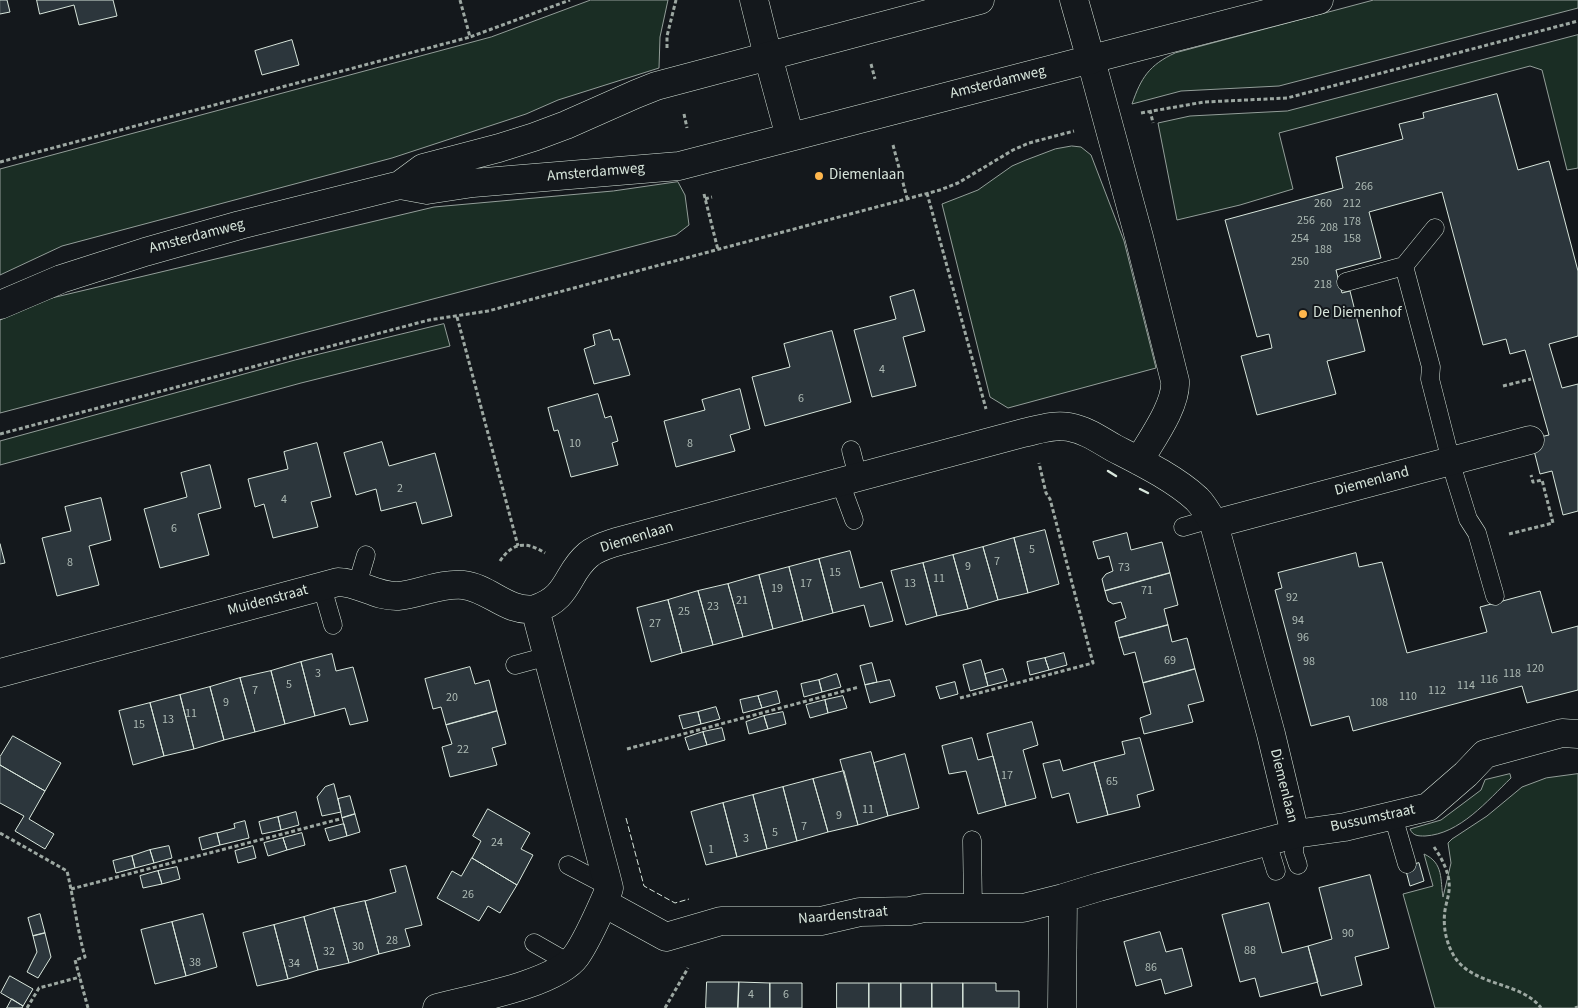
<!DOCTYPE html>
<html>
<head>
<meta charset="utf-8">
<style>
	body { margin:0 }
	canvas { display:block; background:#14181c }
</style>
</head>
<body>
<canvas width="1578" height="1008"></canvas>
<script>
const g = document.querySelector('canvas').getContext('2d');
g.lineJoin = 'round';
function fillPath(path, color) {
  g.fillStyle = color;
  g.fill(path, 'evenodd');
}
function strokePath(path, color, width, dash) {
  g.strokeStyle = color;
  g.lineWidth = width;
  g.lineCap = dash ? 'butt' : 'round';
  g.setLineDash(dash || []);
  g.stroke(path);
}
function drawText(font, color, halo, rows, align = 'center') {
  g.font = font + ' "Source Sans 3",sans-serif';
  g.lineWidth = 4;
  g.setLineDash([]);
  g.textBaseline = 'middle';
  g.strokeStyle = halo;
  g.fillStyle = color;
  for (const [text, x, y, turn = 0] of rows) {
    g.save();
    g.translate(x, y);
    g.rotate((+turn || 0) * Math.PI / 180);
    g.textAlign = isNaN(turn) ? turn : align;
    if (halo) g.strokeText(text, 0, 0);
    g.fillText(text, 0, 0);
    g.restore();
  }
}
const green = new Path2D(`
	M591,0H668L660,37L659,68L558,100L526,114L392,158L62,246L0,275V169L491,37Z
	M1374,0H1578V8L1279,86L1181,91L1132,104C1141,78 1149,65 1175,53Z
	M1578,35V168L1567,170L1542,70L1530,66L1279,133L1293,189L1240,205L1177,220L1158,123L1190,116L1287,111Z
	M1072,146L1081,147L1091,155L1124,241L1156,368L1008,408L990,397L942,204L978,190L1012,166L1026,160L1055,149Z
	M678,182L685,195L689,225L676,235L0,413V320L39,301L434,207L613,191Z
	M444,324L450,346L301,383L0,465V441L295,360Z
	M1510,774L1511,778C1487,801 1460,834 1425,836C1418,836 1413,836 1410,829L1441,820L1481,790L1485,780Z
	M1578,774V1008H1435L1403,894L1433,886L1424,854C1444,863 1440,880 1443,897L1451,863L1448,843L1452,839L1487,816L1522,787L1546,778Z`);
const building = new Path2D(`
	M0,0H7L10,12L0,14Z
	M37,0H113L117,16L79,25L74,5L40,14Z
	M292,40L299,65L262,75L255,51Z
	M1497,94L1518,170L1549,161L1578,271V336L1549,344L1562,388L1578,384V511L1563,515L1552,471L1540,474L1531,439L1549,435L1525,350L1510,354L1506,339L1483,345L1442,192L1369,212L1381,258L1336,270L1342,293L1350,291L1365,351L1327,361L1336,394L1257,415L1241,356L1272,348L1269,334L1257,337L1225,220L1343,188L1336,157L1403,139L1399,124L1424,118L1423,113Z
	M914,290L925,331L903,337L916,386L872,397L854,330L896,319L890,297Z
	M610,330L613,340L619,339L630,375L594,384L584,349L595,345L593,335Z
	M832,331L851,402L765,426L752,377L790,367L784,344Z
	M740,389L750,429L730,435L735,451L676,467L664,421L705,410L702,400Z
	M598,394L605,418L611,416L618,441L612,443L618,465L571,477L558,430L554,431L548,408Z
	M382,442L389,466L435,453L452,516L422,524L416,502L381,511L376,489L356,495L344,453Z
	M317,443L331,497L311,502L318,527L273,538L264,504L255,507L248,479L288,469L284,452Z
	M210,465L221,508L198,514L209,555L160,568L144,509L187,497L181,473Z
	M101,498L111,540L89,546L99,585L57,596L42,538L71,531L65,507Z
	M1045,530L1059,584L1028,593L1014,538Z
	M1127,533L1131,550L1162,542L1170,573L1105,591L1102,579L1106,574L1113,571L1109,556L1098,559L1093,542Z
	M1014,538L1028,593L998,600L983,547Z
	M0,544L5,563L0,564Z
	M983,547L998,600L968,609L953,555Z
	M850,551L860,588L882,582L893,621L870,627L864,605L833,613L819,559Z
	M1356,553L1359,567L1382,562L1407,653L1487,632L1480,607L1540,591L1552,633L1578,626V690L1527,703L1522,686L1353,731L1349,716L1311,726L1275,590L1282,588L1278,573Z
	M953,555L968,609L937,616L923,563Z
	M819,559L833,613L803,621L789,567Z
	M923,563L937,616L906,625L891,571Z
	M789,567L803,621L773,629L759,575Z
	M1170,573L1178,605L1164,609L1168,625L1119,638L1115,622L1126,618L1121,602L1113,604L1108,601L1105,591Z
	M759,575L773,629L743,637L728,584Z
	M728,584L743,637L713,645L698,591Z
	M698,591L713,645L682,653L668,600Z
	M668,600L682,653L651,662L637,608Z
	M1168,625L1172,642L1187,638L1195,669L1143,683L1135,652L1124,655L1119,638Z
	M1064,653L1067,665L1049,670L1045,658Z
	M332,654L336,671L353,667L368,721L350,725L345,708L315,716L301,662Z
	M1045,658L1049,670L1030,675L1027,662Z
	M981,660L988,686L970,691L963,665Z
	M301,662L315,716L285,724L271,671Z
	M872,663L877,682L865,685L860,666Z
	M470,667L475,684L489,680L497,711L446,725L441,707L433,709L425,679Z
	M1003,669L1007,681L988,686L985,674Z
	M1195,669L1204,701L1188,705L1193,722L1144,734L1140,718L1151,714L1143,683Z
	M271,671L285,724L255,732L240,678Z
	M837,674L841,687L822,692L819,680Z
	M240,678L255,732L224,740L210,687Z
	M819,680L822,692L804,697L801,684Z
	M890,680L895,696L870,703L865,685Z
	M955,682L958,694L940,699L936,687Z
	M210,687L224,740L194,749L180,695Z
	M777,691L780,703L762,708L758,696Z
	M180,695L194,749L164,756L150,703Z
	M758,696L762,708L743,713L740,700Z
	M843,696L847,708L828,713L825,700Z
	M825,700L828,713L810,718L806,705Z
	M150,703L164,756L133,765L119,711Z
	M716,707L720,719L701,724L698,712Z
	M497,711L506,744L492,748L497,765L450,777L442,747L452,744L446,725Z
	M698,712L701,724L683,729L679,716Z
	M783,712L786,724L768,729L764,716Z
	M764,716L768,729L749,734L746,722Z
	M1032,722L1038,745L1023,750L1036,798L1006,806L987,734Z
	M722,728L725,740L707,745L703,732Z
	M703,732L707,745L689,750L685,738Z
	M13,736L61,763L45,791L0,765V757Z
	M972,738L978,760L993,756L1006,806L978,814L966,771L949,774L942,746Z
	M1140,738L1154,790L1137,795L1140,807L1108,815L1094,762L1125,754L1122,742Z
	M871,752L888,816L858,825L840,760Z
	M905,754L919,808L888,816L874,763Z
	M1060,760L1063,771L1094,762L1108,815L1077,823L1069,793L1052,798L1043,764Z
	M0,765L45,791L29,819L54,834L45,849L15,831L24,816L0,803Z
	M844,771L858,825L828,832L813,779Z
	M813,779L828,832L797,841L783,787Z
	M334,784L341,812L322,816L317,797L325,787Z
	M783,787L797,841L767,849L753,795Z
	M753,795L767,849L737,857L723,803Z
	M350,796L355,814L342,818L338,799Z
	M723,803L737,857L706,865L691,812Z
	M488,809L530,833L521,849L533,855L517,885L472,858L481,841L473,836Z
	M296,812L299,825L281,830L278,817Z
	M355,814L360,832L347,836L342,818Z
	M278,817L281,830L262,834L259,822Z
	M245,821L249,838L220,845L217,833L235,828L234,824Z
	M344,824L347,836L329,841L325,829Z
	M217,833L220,845L202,850L199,838Z
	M302,833L305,845L287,850L283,838Z
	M283,838L287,850L268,856L264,843Z
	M169,846L172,858L154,863L150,850Z
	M253,846L256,858L238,863L235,851Z
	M150,850L154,863L135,868L132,856Z
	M132,856L135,868L116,873L113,861Z
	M472,858L517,885L500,913L488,906L479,921L437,898L452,871L461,876Z
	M1419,863L1424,881L1410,886L1405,867Z
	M406,866L422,925L405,929L410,946L379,954L365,901L396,892L390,870Z
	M177,867L180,879L162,884L158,871Z
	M158,871L162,884L143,888L140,876Z
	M1370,875L1389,948L1355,957L1362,985L1321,996L1308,946L1332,939L1319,888Z
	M365,901L379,954L349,963L334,908Z
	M1269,903L1282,953L1308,946L1318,982L1260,997L1255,978L1240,982L1222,915Z
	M334,908L349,963L318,970L304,917Z
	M40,914L45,933L33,936L28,918Z
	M203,914L217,967L186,976L172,922Z
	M304,917L318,970L288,979L274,925Z
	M172,922L186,976L155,984L141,930Z
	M274,925L288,979L257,986L243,933Z
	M1160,932L1166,952L1182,948L1192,986L1165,994L1161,979L1136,986L1124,942Z
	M45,933L51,957L38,978L27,972L37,952L33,936Z
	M10,976L33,989L23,1006L1,993Z
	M707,982H739L738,1008H706Z
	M739,982L770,983V1008H738Z
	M770,983H802V1008H770Z
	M837,983H869V1008H837Z
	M869,983H901V1008H869Z
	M901,983H932V1008H901Z
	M932,983H963V1008H932Z
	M963,983H996V991H1019V1008H963Z
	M12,999L23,1006L22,1008H7Z`);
const path = new Path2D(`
	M460,0L470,37L570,0
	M667,48V36L676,0
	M871,64L875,79
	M1150,110L1153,123
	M1141,113L1204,102L1287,98L1578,21
	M684,114L687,128
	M893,145L907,198
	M0,162L470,37
	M927,193L986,409
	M704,194L718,250
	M705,199L712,197
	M457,317L518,546
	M1503,386L1531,379
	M0,434L429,320L488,311L940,190L958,183L1013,150L1029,143L1074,131
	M1509,534L1553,523L1542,480L1533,482L1531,475
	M500,561C513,542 526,541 545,553
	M960,698L1093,663L1050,499L1046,493L1039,463
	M627,749L859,687
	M0,833L67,871C74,900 77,929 85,957L75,960L88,1008
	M1434,847C1441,857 1448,870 1449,882C1450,890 1448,897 1446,905C1442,922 1445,941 1454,956C1473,987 1521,981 1541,1008
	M71,889L340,819
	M27,1008L39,988L80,977
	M665,1008L688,968
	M1575,1008L1578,1007`);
const lane = new Path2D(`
	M1404,266L1431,367L1430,379L1455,477L1468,519L1477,533L1495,596
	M1346,282L1404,266L1435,228
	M851,450L858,477
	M840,482L854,520
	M1183,527L1211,519
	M357,585L366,555
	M322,587L333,625
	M515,665L548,656
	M1393,816L1407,864
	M1295,834L1294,853L1298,865
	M972,840L973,908
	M1267,842L1276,871
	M568,865L608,886
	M534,943L569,963`);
const street = new Path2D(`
	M754,0L768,56
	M1091,60L1139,237L1175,381C1177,405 1151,440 1139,461
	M1214,524L1530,440
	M0,673L338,582C359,582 376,597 398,596C420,594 440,583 463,585C490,588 507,613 535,609
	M1295,834L1345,827L1428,807L1466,774L1485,754L1562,733L1578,734
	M604,903L666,937L721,921H821L860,912L910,911L924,908H1023L1063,898
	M437,1008C471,999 556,984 576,956C587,941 599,913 607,895L609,888L606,876L535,609C570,598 566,573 588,555C596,548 607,545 616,542L1023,433C1038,430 1053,424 1069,427C1086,430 1100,440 1114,448C1141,462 1174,478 1197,499C1204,506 1209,515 1214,524L1271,734L1295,834L1099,887L1063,898L1062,1008`);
const secondary = new Path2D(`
	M1074,0L1091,60
	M768,56L790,137
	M400,185L427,190L473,183L679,166L1319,0
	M0,305L61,279L145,252L240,225L400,185L423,168L499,148L534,137L566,125L636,94L656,86L980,0`);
const fence = new Path2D(`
	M626,818L644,886L675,903L689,899`);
const wall = new Path2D(`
	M1108,471L1116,476
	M1140,489L1148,493`);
const markers = [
	[819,176,5,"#ffb74d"],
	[1303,314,5,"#ffb74d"]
];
const numberNames = [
	["266",1364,187],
	["260",1323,204],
	["212",1352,204],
	["256",1306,221],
	["178",1352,222],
	["208",1329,228],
	["254",1300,239],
	["158",1352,239],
	["188",1323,250],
	["250",1300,262],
	["218",1323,285],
	["4",882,370],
	["6",801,399],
	["10",575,444],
	["8",690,444],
	["2",400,489],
	["4",284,500],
	["6",174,529],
	["5",1032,550],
	["7",997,562],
	["8",70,563],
	["9",968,567],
	["73",1124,568],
	["15",835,573],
	["11",939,579],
	["17",806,584],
	["13",910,584],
	["19",777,589],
	["71",1147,591],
	["92",1292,598],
	["21",742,601],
	["23",713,607],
	["25",684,612],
	["94",1298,621],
	["27",655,624],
	["96",1303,638],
	["69",1170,661],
	["98",1309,662],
	["120",1535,669],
	["3",318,674],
	["118",1512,674],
	["116",1489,680],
	["5",289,685],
	["114",1466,686],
	["7",255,691],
	["112",1437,691],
	["110",1408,697],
	["20",452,698],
	["9",226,703],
	["108",1379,703],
	["11",191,714],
	["13",168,720],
	["15",139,725],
	["22",463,750],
	["17",1007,776],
	["65",1112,782],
	["11",868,810],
	["9",839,816],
	["7",804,827],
	["5",775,833],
	["3",746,839],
	["24",497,843],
	["1",711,850],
	["26",468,895],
	["90",1348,934],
	["28",392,941],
	["30",358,947],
	["88",1250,951],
	["32",329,952],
	["38",195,963],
	["34",294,964],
	["86",1151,968],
	["4",751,995],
	["6",786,995]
];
const streetNames = [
	["Amsterdamweg",998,83,-14],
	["Amsterdamweg",596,173,-5],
	["Amsterdamweg",197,237,-15],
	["Diemenland",1372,482,-15],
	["Diemenlaan",637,538,-17],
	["Muidenstraat",268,601,-15],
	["Diemenlaan",1283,786,76],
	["Bussumstraat",1373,819,-12],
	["Naardenstraat",843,916,-5]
];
const poiNames = [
	["Diemenlaan",829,176],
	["De Diemenhof",1313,314]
];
fillPath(green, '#1a2d24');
strokePath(green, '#939e99', 1);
fillPath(building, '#2c363c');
strokePath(building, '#d8e6dc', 1);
strokePath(lane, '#d8e6dc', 19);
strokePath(street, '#d8e6dc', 29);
strokePath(secondary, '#d8e6dc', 29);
strokePath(path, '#9da8a2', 3, [4, 2.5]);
strokePath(lane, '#14181c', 18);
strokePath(street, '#14181c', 28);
strokePath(secondary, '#14181c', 28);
strokePath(fence, '#d8e6dc', 1, [6, 2.5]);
strokePath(wall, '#d8e6dc', 2.5);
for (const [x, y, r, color] of markers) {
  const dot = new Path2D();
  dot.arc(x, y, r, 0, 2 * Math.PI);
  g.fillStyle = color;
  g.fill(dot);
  strokePath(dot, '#14181c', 2);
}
drawText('12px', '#adbab4', null, numberNames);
drawText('15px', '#d8e6dc', '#14181c', streetNames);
drawText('15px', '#d8e6dc', '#14181c', poiNames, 'left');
</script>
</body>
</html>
